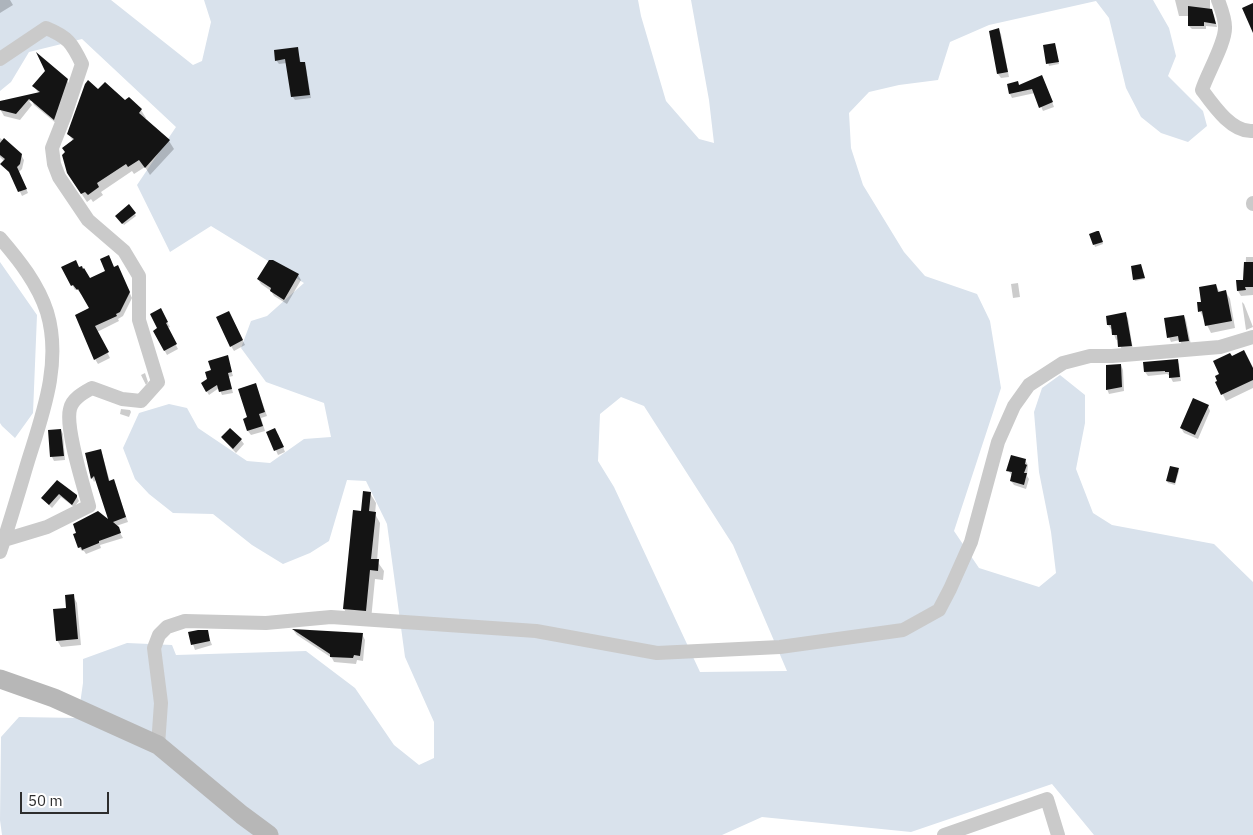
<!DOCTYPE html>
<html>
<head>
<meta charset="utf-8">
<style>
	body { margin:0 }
	#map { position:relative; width:1253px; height:835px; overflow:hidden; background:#fff; font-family:"IBM Plex Sans",sans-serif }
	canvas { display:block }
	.scale { position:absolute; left:20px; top:792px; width:89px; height:22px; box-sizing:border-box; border:2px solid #2d2d2d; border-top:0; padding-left:6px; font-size:15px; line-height:18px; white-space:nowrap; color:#2d2d2d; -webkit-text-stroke:4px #fff; paint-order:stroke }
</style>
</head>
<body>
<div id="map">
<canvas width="1253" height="835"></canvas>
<div class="scale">50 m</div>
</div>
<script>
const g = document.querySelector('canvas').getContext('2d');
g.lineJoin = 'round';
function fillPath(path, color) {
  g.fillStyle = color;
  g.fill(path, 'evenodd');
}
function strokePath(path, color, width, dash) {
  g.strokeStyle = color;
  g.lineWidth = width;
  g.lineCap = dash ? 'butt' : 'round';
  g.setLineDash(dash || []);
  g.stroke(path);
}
const green = new Path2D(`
	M0,0H111L193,65L202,61L211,22L204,0H638L641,16L666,101L699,139L714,143L709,100L691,0H1153L1169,28L1176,56L1168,76L1203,111L1207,126L1188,142L1161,133L1141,117L1126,88L1109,18L1096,1L989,25L950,42L938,80L899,85L869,92L849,113L851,148L863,185L904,252L925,276L977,294L990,321L1001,388L954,531L979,568L1039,587L1056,573L1051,532L1039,472L1034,412L1042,388L1060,375L1085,395V423L1076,469L1093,513L1112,525L1214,544L1253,582V835H1094L1052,784L911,832L762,817L722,835H2L0,820L1,737L19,717L78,718L83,683V659L127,643L172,645L176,655L306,651L355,688L394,745L419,765L434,758V722L405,657L387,524L366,481L347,480L329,541L310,553L283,564L252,545L213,514L173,513L149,494L135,479L123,448L139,413L169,404L187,408L198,428L247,461L270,463L304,439L331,437L324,403L266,382L241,348L251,321L267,316L304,283L211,226L170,252L137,185L176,127L82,39L29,52L11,82L0,91ZM621,397L644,406L733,545L787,671L700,672L614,487L598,461L600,414Z
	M0,262L37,315L33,413L15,438L2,426L0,423Z`);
const shadow = new Path2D(`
	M0,0H10L13,5L0,13Z
	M1175,0H1210V10L1214,15L1217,27L1206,26V29H1192L1189,26V16H1179Z
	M999,30L1001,34L1009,77L1001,78L998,74Z
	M1044,46H1055L1059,64L1049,66Z
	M297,49L301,63H304L306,67L311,98L295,100L292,96L287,63L279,64L276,60Z
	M67,80L70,86L57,124L34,105L32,101H29L32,105L20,120L4,116L0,109V102L39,94L34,86Z
	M1044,81L1054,107L1043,111L1035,93L1012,98L1010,94L1008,85L1019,86Z
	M98,91L125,102L129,98L141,110L146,118L145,119L169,141L174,149L150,175L145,167L134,174L132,171L101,192L103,195L93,202L91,199L87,202L73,181V141L68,133Z
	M0,138L21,155L24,160L22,169L19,172L28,193L22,196L12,175L2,164L4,161L0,157Z
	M129,206L136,216L124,225L118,218Z
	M1091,234H1100L1103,244L1095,247Z
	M1246,257H1253V295L1241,296L1238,291L1245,281Z
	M63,268L79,269L89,279L114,268L120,272L132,298L123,316L118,319L119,321L97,332L110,358L98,364L95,359L91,309L82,294H81L77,289L75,290Z
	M1141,268L1145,279L1135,281L1134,279Z
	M298,275L301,280L287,304L274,296L271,291L261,284L258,279Z
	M1018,283L1020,297L1013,298L1011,284Z
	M1216,285L1220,293L1226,292L1230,299L1235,328L1211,333L1200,311L1202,303Z
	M1242,302L1244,304L1253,327L1246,330Z
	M160,310L170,327L167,328L178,349L167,355L154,331L159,329Z
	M1125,314L1128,318L1133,350L1122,351L1119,339L1116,340L1112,329H1111L1108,325Z
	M1184,316L1186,320L1191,345L1182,346L1180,340L1171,342L1169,337Z
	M231,317L245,345L234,351L231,346Z
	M227,356L233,376L229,377L233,393L222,395L219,388L209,395L202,384L209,380Z
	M1232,357L1253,370V388L1226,401L1217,383Z
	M1177,361L1179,364L1181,381L1173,382L1170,376L1167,374L1148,376L1145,372Z
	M1121,365L1123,370L1124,391L1109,394L1107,389Z
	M145,373L148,382L146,385L141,375Z
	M258,390L267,416L261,418L265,431L251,435L248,431V418Z
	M1208,406L1210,411L1198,439L1184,433L1181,428Z
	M121,409L130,410L131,412L129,417L120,414Z
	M61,430L63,434L65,460L54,461L52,457L50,431Z
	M268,433L278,434L285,452L278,455Z
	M222,438L241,440L244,444L236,453Z
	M101,450L110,482L115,485L128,522L116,526L123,538L100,545L101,548L86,554L84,551H82L79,547L111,522L96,480L94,482L92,478L87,453Z
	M1025,460L1028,465L1027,476L1029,479L1026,489L1014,485L1011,481L1012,476L1008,470Z
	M1178,470L1179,471L1175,485L1168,483L1167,481Z
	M58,482L76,495L79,501L74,507L61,497L52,508L45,501L43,498Z
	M370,493L376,503L375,514L380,523L377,561L384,571L383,580L375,579L371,620L350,619L344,609L362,512Z
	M73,596L77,603L81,645L61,647L57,640Z
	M294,631L362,634L365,640L363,661L357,660L356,664L334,662L332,658L297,635Z
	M207,632L212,645L195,650L189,633Z`);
const building = new Path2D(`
	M1253,3V33L1242,8Z
	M1188,6L1212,9L1216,24L1204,22V26H1188Z
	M999,28L1008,72L997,74L989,31Z
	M1055,43L1059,62L1046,64L1043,45Z
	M298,47L300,62H305L310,95L291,97L285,59L275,61L274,50Z
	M36,52L68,79L54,120L29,99L16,114L0,110V101L40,92L32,86L45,71Z
	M1042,75L1053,102L1039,108L1032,89L1009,94L1007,84L1018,81L1019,85Z
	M88,80L98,89L105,82L125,100L129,97L142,109L139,113L170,140L145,168L139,160L128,167L126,164L97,183L99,187L88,195L85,192L81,194L67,173L62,155L65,152L62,148L74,139L67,134L85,84Z
	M4,138L22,154L20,164L17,167L27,189L18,192L9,172L0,164L5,159L0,155V143Z
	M129,204L136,213L122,224L115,216Z
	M1097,231H1099L1103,242L1093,245L1089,234Z
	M109,255L114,267L118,265L130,292L120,312L116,314L117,316L95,326L109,352L94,360L75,315L89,308L78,289L77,290L73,285L71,286L61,267L76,260L79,267L82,266L83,269L84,268L90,278L105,271L100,259Z
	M269,260H273L299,274L284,300L270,291L271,288L257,279Z
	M1244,262H1253V287H1245L1246,290L1237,291L1236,280H1243Z
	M1141,264L1145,278L1133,280L1131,266Z
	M1216,284L1218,292L1226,290L1232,321L1205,326L1202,311L1198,312L1197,302H1201L1199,287Z
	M161,308L168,322L166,323L177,344L164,351L153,331L157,328L150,314Z
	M229,311L243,340L230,347L216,317Z
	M1126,312L1132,346L1118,347L1117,335H1112L1111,325H1107L1106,316Z
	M1184,315L1189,341L1179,342L1178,336L1167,338L1164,318Z
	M1244,350L1253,368V380L1221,395L1215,382L1217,381L1215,376L1219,374L1213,361L1230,353L1232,356Z
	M228,355L232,372L228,373L232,389L219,392L217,385L206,392L201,383L207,379L205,372L211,370L208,361Z
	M1178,359L1180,377L1169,378V372H1165V371L1144,372L1143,362Z
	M1121,364L1122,387L1106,390V365Z
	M256,383L265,412L259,414L263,426L247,431L243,419L247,417L238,389Z
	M1193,398L1209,405L1195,435L1180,428Z
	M230,428L242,439L233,449L221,437Z
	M275,428L284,447L274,451L266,432Z
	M61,429L64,456L50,457L48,430Z
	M101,449L109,481L114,479L126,517L113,522L119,527L121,533L99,541V543L82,550L81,547L78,548L73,534L76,533L73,524L98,511L108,519L94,476L91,479L85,453Z
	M1011,455L1026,459L1025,464L1027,465L1024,473H1027L1024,485L1010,481L1012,472L1006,471Z
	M1170,466L1179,468L1175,483L1166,481Z
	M57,480L77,495V497L72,505L59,494L49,505L41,498Z
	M363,491L371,492L369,511L376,512L371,559H379L378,571L370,570L366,611L343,609L353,510L361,511Z
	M74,594L78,639L56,641L53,609L66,608L65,595Z
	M292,629L363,633L360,656L354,655L353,658L330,657V654Z
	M198,630H208L210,641L191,645L188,632Z`);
const street = new Path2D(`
	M1218,0C1221,8 1225,18 1225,27C1226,42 1207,74 1202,90C1213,105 1232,133 1253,131
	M0,59L46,28C68,37 72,43 82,64L65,115L52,148L54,164L59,177L88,220L124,251L139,276V320L158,382L141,401L122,399L92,388C83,393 72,399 70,409C65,428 83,484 89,506L47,527L4,540
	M1253,204V203
	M0,238C19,260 38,284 47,312C62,362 43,413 28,461C19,491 10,522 0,552
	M158,745L161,703L154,648L159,635L167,627L185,621L266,623L331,617L536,631L657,653L780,647L903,630L939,610L950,589L971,542L998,442L1014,406L1029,385L1063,363L1090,356H1112L1220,347L1253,337
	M944,835L1047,799L1058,835`);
const secondary = new Path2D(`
	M0,679L54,698L158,745L242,815L269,835`);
fillPath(green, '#d9e2ec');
fillPath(shadow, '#0003');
fillPath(building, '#141414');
strokePath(street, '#cacaca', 14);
strokePath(secondary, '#b7b7b7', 19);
</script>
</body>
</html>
